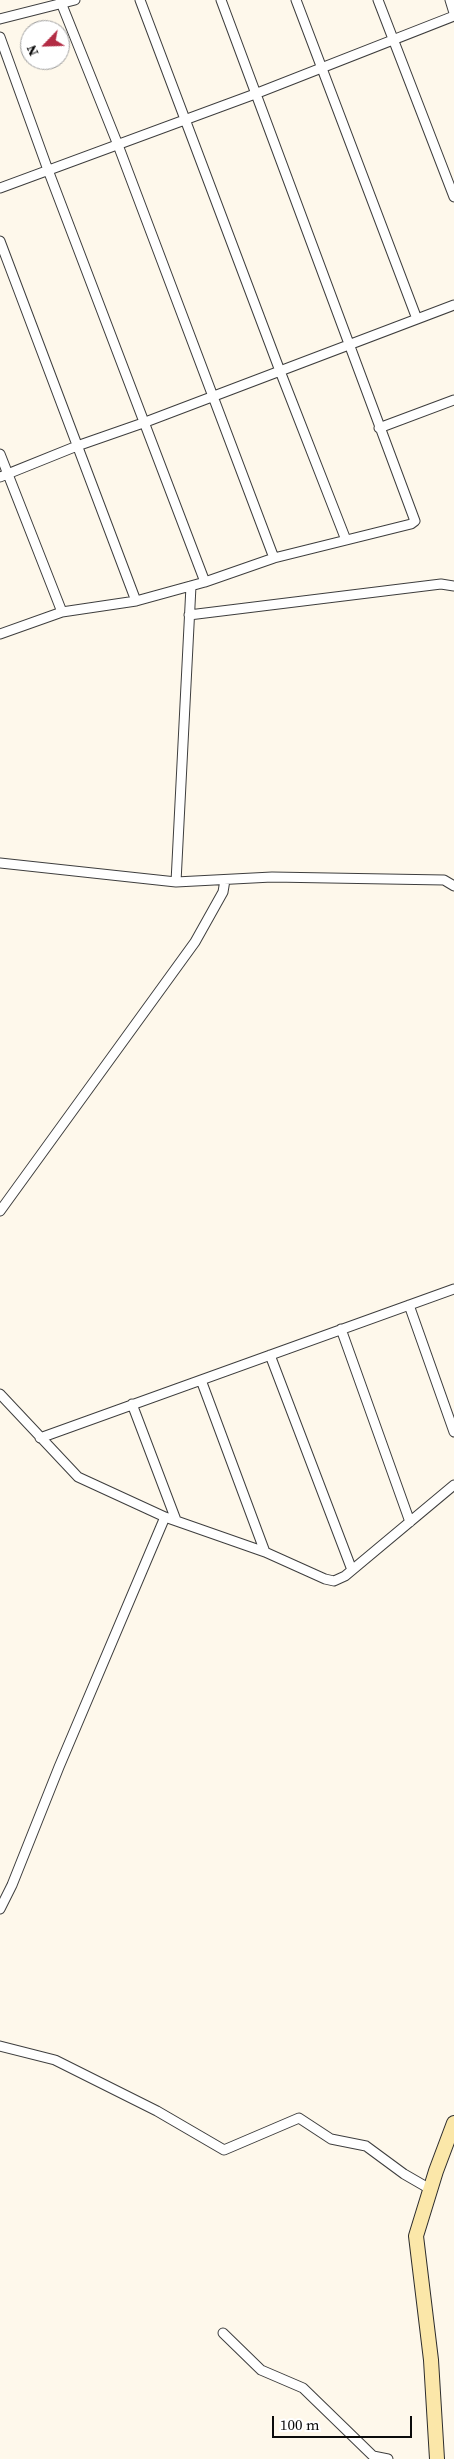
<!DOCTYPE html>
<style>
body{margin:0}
#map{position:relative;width:454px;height:2459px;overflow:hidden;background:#fef8eb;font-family:"Source Serif 4",serif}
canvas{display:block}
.north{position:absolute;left:20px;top:20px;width:50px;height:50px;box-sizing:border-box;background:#fff;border:1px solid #9d9d9d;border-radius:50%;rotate:246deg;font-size:14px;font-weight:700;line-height:20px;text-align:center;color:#0b0b0b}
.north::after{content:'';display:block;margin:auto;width:18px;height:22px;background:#b32c44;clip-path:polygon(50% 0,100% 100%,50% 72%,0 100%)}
.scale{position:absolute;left:272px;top:2416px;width:140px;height:22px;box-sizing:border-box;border:2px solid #0b0b0b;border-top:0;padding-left:6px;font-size:15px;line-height:18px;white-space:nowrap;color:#0b0b0b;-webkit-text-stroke:4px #fff;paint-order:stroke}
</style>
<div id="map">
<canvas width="454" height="2459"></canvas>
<div class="north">N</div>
<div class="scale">100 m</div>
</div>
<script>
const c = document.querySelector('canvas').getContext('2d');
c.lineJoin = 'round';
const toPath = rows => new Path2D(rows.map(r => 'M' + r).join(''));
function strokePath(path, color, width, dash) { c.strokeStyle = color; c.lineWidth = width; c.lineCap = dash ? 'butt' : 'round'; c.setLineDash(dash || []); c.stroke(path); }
const street = toPath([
 [60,0,118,145,274,558],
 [140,0,280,371,346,540],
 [296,0,417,319],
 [378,0,454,197],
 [450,0,454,13],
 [0,19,75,0],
 [0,37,48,170,205,582],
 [0,188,255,94,454,16],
 [0,241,136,601],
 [379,428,454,400],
 [0,454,62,612],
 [0,477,77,446,143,423,454,305],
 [189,615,441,584,454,586],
 [0,634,62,612,136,601,205,582,274,558,411,524,415,521,221,0],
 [0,863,176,882,272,877,444,880,454,886],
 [176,882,191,586],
 [0,1211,195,942,223,892,225,880],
 [409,1305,454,1432],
 [341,1329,410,1522],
 [270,1355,352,1570],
 [201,1380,265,1552],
 [0,1394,78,1477,165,1517,265,1552,325,1579,334,1581,345,1576,454,1485],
 [132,1404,176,1520],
 [40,1438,454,1289],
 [0,1909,12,1885,59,1767,165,1517],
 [0,2046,55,2060,157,2111,224,2150,299,2118,331,2139,366,2146,404,2174,430,2189],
 [223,2333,261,2370,303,2388,373,2456,388,2459]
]);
const secondary = toPath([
 [437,2459,431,2360,416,2236,436,2171,454,2123]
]);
strokePath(street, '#3e3e3e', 11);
strokePath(secondary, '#2d2d2d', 16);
strokePath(street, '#fff', 9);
strokePath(secondary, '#fbe7a9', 14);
</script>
